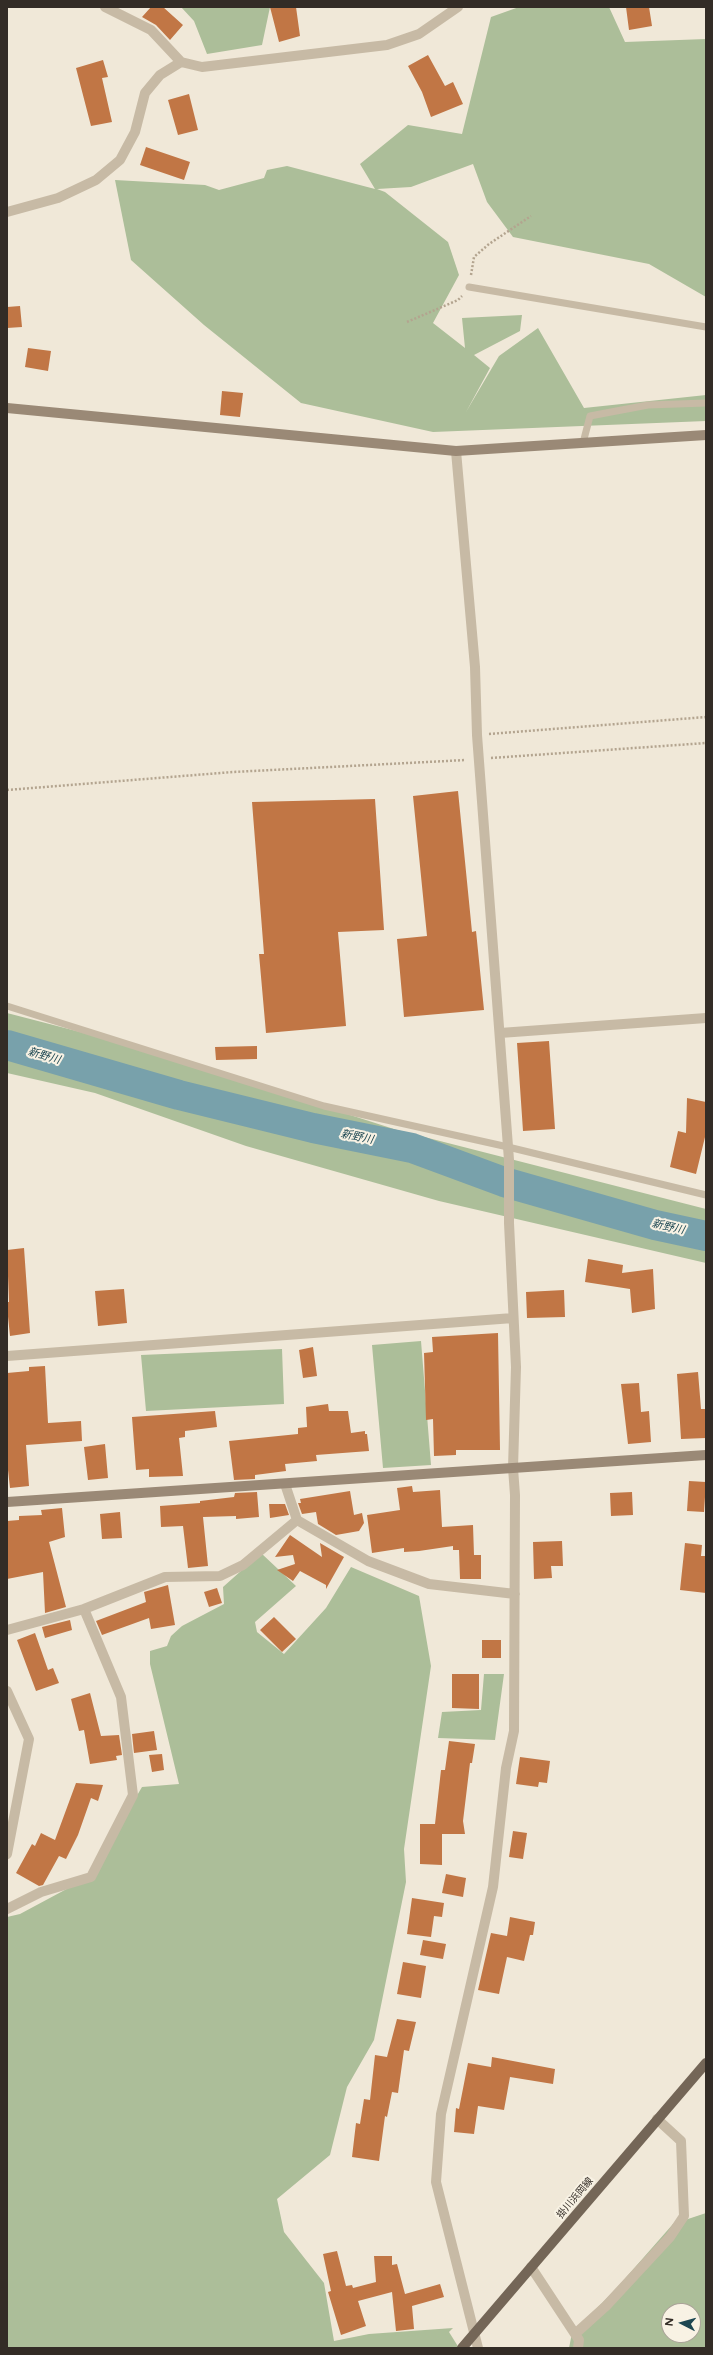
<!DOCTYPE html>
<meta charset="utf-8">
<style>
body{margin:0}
#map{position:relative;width:713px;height:2355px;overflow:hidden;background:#f0e8d8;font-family:Figtree,sans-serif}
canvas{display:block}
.frame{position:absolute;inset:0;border:8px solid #332c26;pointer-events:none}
.north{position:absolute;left:661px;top:2303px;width:40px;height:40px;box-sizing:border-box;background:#f8f2e4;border:1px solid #a9a398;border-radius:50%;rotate:276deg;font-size:11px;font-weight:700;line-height:16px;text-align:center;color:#332c26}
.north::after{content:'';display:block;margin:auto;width:14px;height:18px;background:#1d4752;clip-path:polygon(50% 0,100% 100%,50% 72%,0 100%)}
</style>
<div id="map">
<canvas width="713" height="2355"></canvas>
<div class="frame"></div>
<div class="north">N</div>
</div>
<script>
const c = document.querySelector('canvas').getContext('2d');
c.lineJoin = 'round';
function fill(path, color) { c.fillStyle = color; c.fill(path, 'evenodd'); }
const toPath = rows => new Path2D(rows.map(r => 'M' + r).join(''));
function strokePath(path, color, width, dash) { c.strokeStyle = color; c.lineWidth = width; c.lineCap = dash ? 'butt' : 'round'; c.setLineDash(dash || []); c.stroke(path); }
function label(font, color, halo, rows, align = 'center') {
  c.font = font + ' Figtree,"Noto Sans JP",sans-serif'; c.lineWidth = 4; c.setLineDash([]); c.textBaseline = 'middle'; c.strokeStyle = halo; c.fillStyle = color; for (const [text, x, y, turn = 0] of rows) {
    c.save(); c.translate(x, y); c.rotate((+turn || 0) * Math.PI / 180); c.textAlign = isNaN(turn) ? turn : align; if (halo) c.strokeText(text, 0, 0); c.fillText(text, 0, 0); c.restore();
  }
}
fill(toPath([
 [181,7,270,7,262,45,207,54,194,21],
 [519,7,609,7,625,42,706,39,706,297,649,264,513,237,487,202,473,164,411,187,377,189,385,192,448,242,459,275,433,323,465,348,462,318,522,315,520,331,474,355,490,368,466,412,499,356,538,328,584,408,706,395,706,421,433,432,301,403,204,325,131,260,115,180,205,185,219,190,264,178,267,170,287,166,375,189,360,164,408,125,462,134,491,17],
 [7,1013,142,1048,397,1130,706,1209,706,1263,439,1201,246,1146,95,1093,7,1073],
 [421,1341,431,1465,383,1468,372,1345],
 [282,1349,284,1404,146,1411,141,1355],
 [261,1553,296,1586,255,1622,257,1632,284,1654,326,1608,351,1567,419,1596,431,1666,404,1849,406,1882,374,2040,347,2087,330,2155,277,2199,284,2232,324,2283,334,2341,369,2334,453,2328,449,2332,459,2348,7,2348,7,1917,20,1914,89,1877,142,1787,179,1784,150,1664,150,1651,167,1646,171,1636,182,1626,224,1604,223,1587],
 [484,1674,504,1674,495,1740,438,1738,442,1712,481,1710],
 [706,2213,706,2348,569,2348,572,2333,615,2290,673,2224],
 [669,2311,693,2311,693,2335,669,2335]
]), '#acbe99');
strokePath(toPath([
 [7,1045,179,1095,313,1128,412,1148,504,1182,655,1225,706,1236]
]), '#78a1ab', 30);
fill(toPath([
 [151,7,163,7,183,25,170,40,156,25,142,17],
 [270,7,296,7,300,36,279,42],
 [626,7,649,7,652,26,629,30],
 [428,55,445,86,453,82,463,104,431,117,422,92,408,66],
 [103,60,108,77,102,78,112,122,91,126,76,68],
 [189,94,198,130,178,135,168,100],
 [146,147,190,162,184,180,140,165],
 [20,306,22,327,7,328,7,307],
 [28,348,51,351,48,371,25,367],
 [222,391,243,393,240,417,220,415],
 [458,791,472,932,476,931,484,1010,404,1017,397,939,427,936,413,796],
 [375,799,384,930,338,932,346,1026,266,1033,259,954,264,954,252,802],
 [549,1041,555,1129,523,1131,517,1043],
 [257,1046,257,1059,216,1060,215,1047],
 [687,1098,706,1102,706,1133,696,1174,670,1167,678,1131,686,1133],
 [24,1248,30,1333,10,1336,7,1307,7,1302,9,1302,7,1250],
 [588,1259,623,1265,622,1273,653,1269,655,1309,632,1313,630,1289,585,1282],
 [124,1289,127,1323,98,1326,95,1291],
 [564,1290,565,1317,527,1318,526,1292],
 [498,1333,500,1450,456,1450,456,1455,434,1456,433,1419,426,1420,424,1353,433,1352,432,1337],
 [313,1347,317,1376,303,1378,299,1350],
 [45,1366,48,1423,81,1421,82,1441,26,1445,29,1486,10,1488,7,1461,7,1373,29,1371,29,1367],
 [698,1372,701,1409,706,1409,706,1438,681,1439,677,1374],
 [639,1383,641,1412,649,1411,651,1442,628,1444,621,1384],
 [328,1404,329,1411,348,1411,351,1433,365,1431,365,1434,367,1434,369,1451,316,1455,317,1461,285,1464,286,1471,255,1475,255,1479,234,1480,229,1441,298,1434,298,1428,307,1427,306,1407],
 [215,1411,217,1427,185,1431,185,1437,179,1438,183,1476,149,1477,149,1469,136,1470,132,1417],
 [105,1444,108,1478,88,1480,84,1447],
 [689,1481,706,1482,704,1512,687,1511],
 [412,1486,413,1492,440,1490,442,1527,473,1525,474,1555,481,1555,481,1579,460,1579,459,1550,453,1550,453,1546,419,1551,404,1552,404,1548,372,1553,367,1515,400,1510,397,1488],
 [350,1491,354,1515,362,1513,364,1523,359,1531,336,1535,318,1524,316,1512,302,1514,298,1503,301,1503,300,1499],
 [257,1492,259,1517,236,1519,236,1516,203,1517,208,1566,188,1568,183,1526,161,1527,160,1506,200,1503,200,1501,234,1497,235,1493],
 [632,1492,633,1515,611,1516,610,1493],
 [269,1504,285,1504,289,1515,270,1518],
 [62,1508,65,1537,49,1542,66,1607,45,1613,43,1572,7,1579,7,1521,19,1520,19,1516,42,1515,41,1510],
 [120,1512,122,1538,102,1539,100,1514],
 [290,1535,322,1557,320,1543,344,1557,326,1589,326,1585,300,1571,293,1581,277,1570,295,1564,293,1555,275,1557],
 [562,1541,563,1566,551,1566,552,1578,534,1579,533,1542],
 [685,1543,702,1545,701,1556,706,1556,706,1593,680,1590],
 [168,1585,175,1625,151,1629,149,1618,102,1635,96,1621,146,1602,144,1592],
 [217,1588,222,1603,209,1607,204,1592],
 [274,1617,296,1639,282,1652,260,1630],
 [70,1620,72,1630,45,1638,42,1627],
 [35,1633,48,1670,53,1668,59,1683,36,1691,17,1640],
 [482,1640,501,1640,501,1658,482,1658],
 [452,1674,479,1674,479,1709,452,1708],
 [90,1693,101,1736,119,1735,122,1755,116,1756,117,1760,90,1764,84,1730,79,1731,71,1699],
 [154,1731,157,1750,134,1753,132,1734],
 [449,1741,475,1744,472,1763,470,1763,463,1821,465,1834,442,1834,442,1865,420,1864,420,1824,435,1824,441,1770,445,1770],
 [162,1754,164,1770,152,1772,149,1755],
 [520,1757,550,1761,547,1783,539,1782,538,1787,516,1784],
 [76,1783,103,1785,98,1801,91,1798,78,1835,66,1859,59,1856,43,1885,39,1886,16,1873,32,1844,35,1846,41,1833,55,1840],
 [513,1831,527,1833,523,1859,509,1857],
 [446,1874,466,1878,463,1897,442,1893],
 [412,1898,444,1903,442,1917,434,1916,431,1937,407,1934],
 [510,1917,535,1922,533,1935,530,1935,524,1961,507,1957,499,1994,478,1990,491,1933,507,1936],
 [423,1940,446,1944,443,1959,420,1955],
 [403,1962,426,1966,421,1998,397,1994],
 [397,2019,416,2022,409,2051,404,2050,398,2093,392,2092,387,2117,385,2116,379,2161,352,2157,356,2123,360,2124,364,2099,370,2100,375,2055,387,2057],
 [492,2057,555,2069,553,2084,510,2077,504,2110,478,2106,474,2134,454,2132,456,2108,459,2109,468,2063,491,2067],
 [337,2251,346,2286,352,2285,353,2288,376,2282,374,2256,392,2256,392,2265,397,2264,405,2294,440,2284,444,2297,412,2306,414,2329,396,2331,392,2292,358,2301,366,2326,341,2335,328,2292,331,2291,323,2254]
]), '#c17645');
strokePath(toPath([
 [471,275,474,257,489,244,531,216],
 [407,322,458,300,462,296],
 [489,734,706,717],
 [491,758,706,743],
 [7,790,233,772,466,760]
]), '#b3a48f', 2.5, [2, 2]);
strokePath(toPath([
 [469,287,706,327],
 [583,443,590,416,648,405,706,403],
 [7,1006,324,1106,508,1147,706,1195]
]), '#c7baa5', 7);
strokePath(toPath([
 [105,7,151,30,181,62,202,67,387,45,419,34,458,7],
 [7,212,58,198,96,180,120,160,135,132,145,93,160,75,181,62],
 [456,451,475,667,477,735,509,1160,509,1223,516,1367,513,1468,515,1495,514,1731,506,1768,493,1887,441,2114,436,2182,478,2348],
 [500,1033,706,1018],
 [7,1356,513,1318],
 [285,1484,297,1520],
 [7,1630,84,1609],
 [7,1691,29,1739,7,1854],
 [7,1909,41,1892,91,1877,133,1795,121,1697,84,1609,165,1577,220,1576,243,1565,297,1520,368,1561,429,1584,515,1594],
 [531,2267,579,2340,578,2348],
 [575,2334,606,2306,670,2237,684,2216,681,2141,657,2119]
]), '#c7baa5', 10);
strokePath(toPath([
 [7,408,456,451,706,435],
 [7,1502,706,1455]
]), '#9a8976', 10);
strokePath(toPath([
 [462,2348,706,2063]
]), '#746657', 10);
label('10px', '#332c26', '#f8f2e4', [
 ["掛川浜岡線",575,2198,-50]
]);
label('italic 11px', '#1d4752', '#f8f2e4', [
 ["新野川",44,1056,16],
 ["新野川",357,1137,11],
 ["新野川",668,1227,13]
]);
</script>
